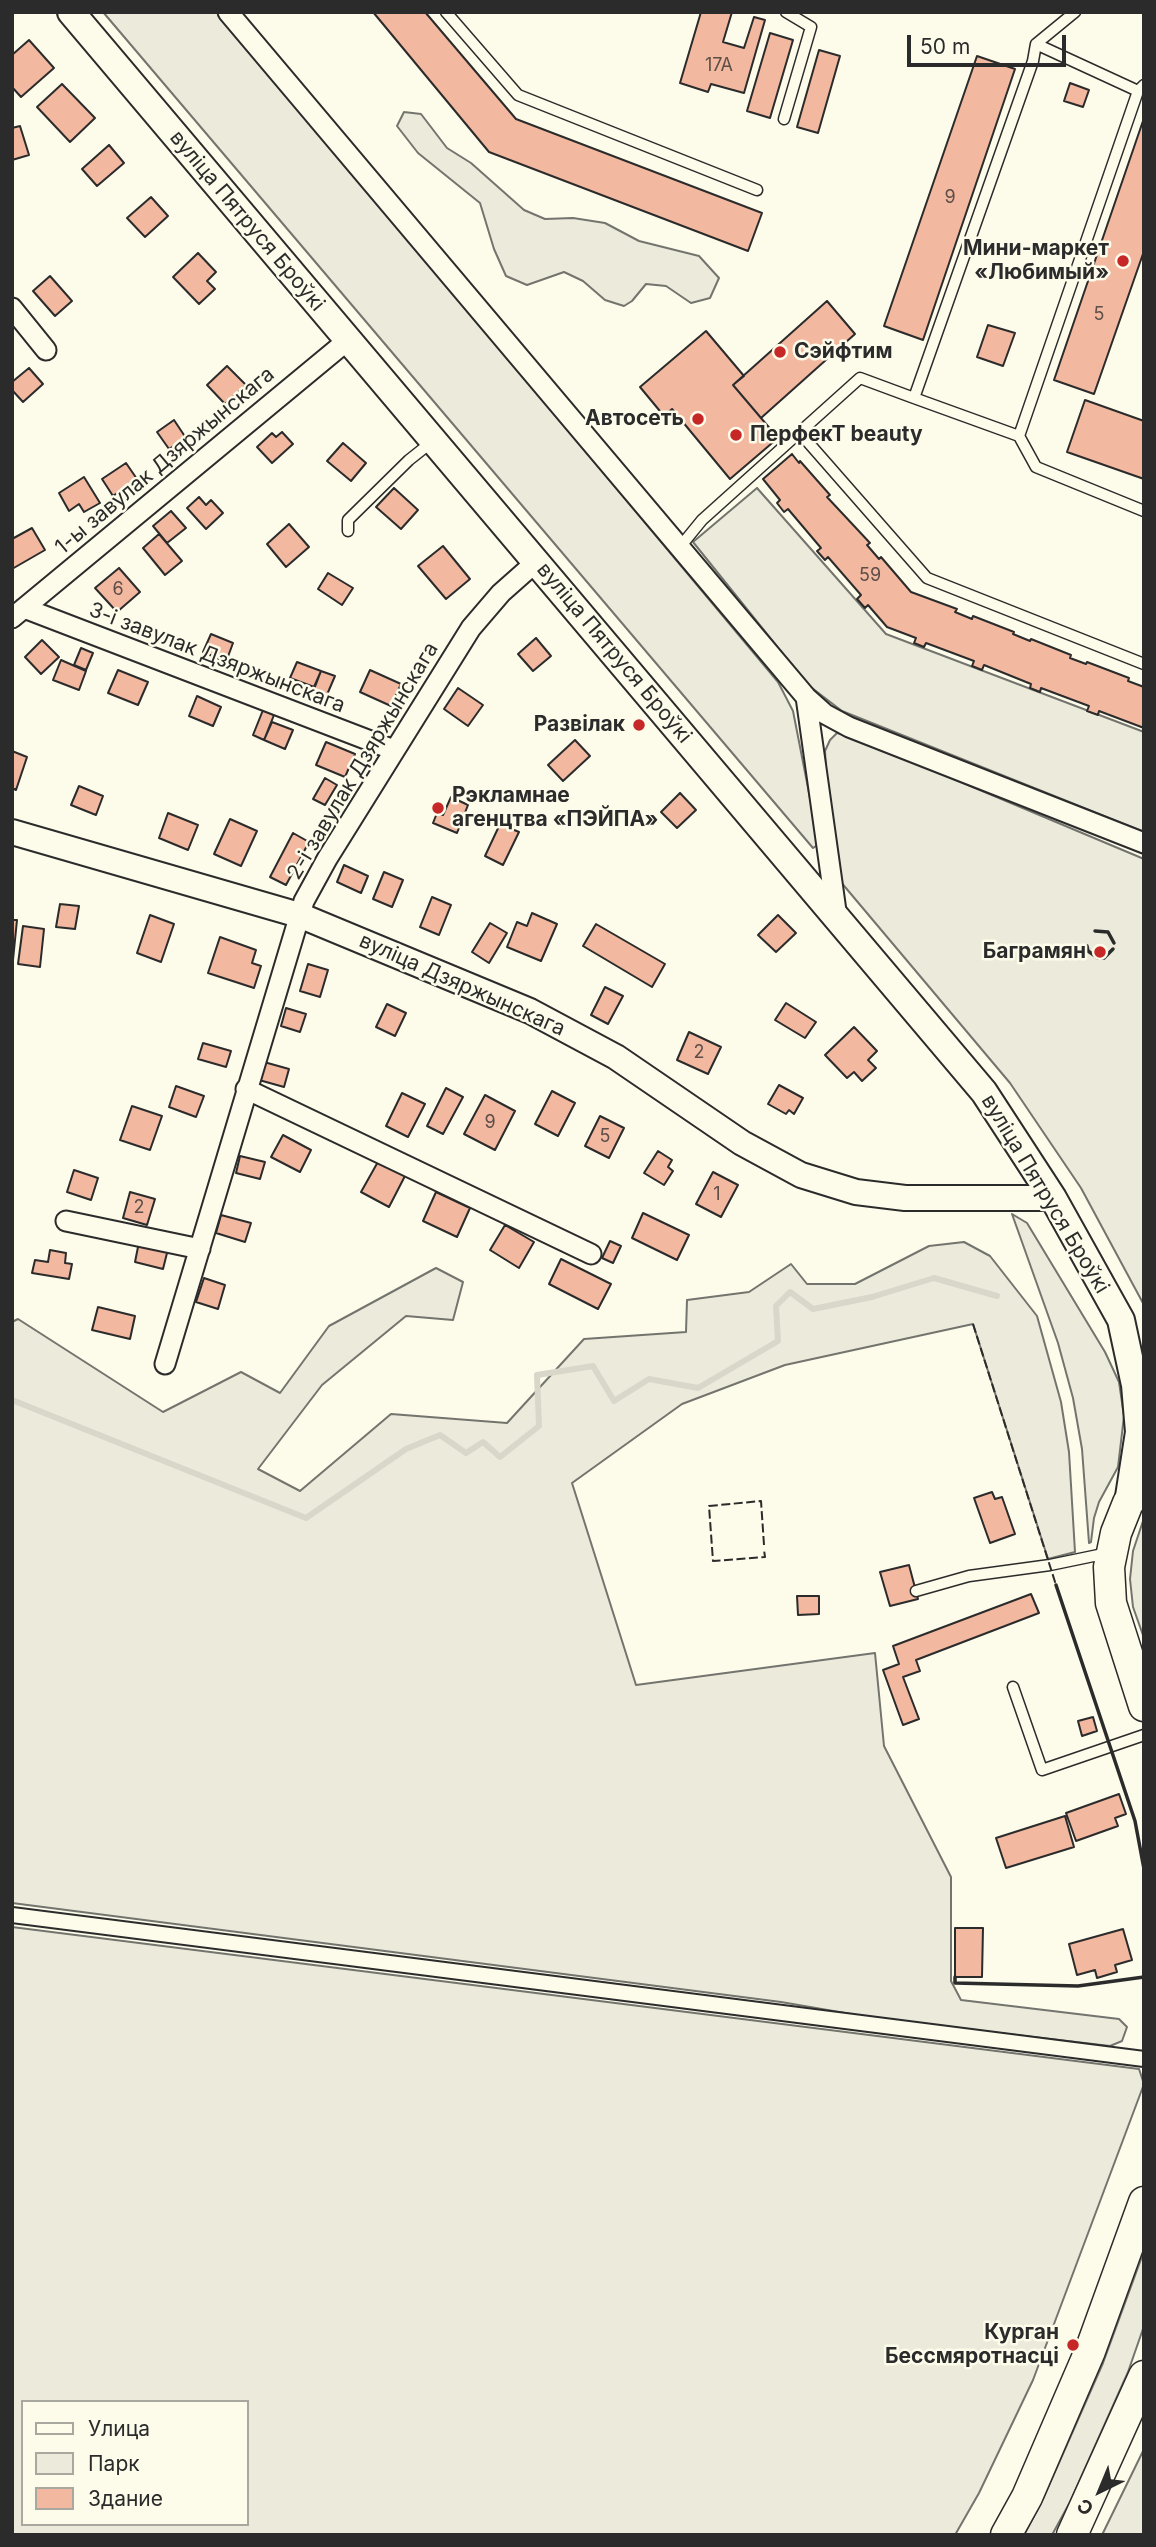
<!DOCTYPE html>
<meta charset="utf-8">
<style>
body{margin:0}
#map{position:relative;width:1156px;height:2547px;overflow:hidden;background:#fdfbea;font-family:Inter,sans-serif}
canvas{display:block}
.frame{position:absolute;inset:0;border:14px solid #2b2b2b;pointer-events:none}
.legend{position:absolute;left:21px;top:2400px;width:228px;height:126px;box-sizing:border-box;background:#fdfbea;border:2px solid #a9a89e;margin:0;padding:9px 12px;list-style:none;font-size:21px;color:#2b2b2b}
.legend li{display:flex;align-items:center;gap:14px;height:35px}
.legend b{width:35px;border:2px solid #a9a89e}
.north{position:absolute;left:1065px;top:2456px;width:70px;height:70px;-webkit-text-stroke:5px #fdfbea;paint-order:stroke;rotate:223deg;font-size:19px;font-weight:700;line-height:28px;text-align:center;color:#2b2b2b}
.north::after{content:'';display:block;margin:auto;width:24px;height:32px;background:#2b2b2b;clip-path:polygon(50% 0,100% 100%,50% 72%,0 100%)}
.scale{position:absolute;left:907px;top:35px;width:159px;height:32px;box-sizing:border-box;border:4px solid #2b2b2b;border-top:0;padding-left:9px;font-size:21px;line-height:24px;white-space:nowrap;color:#2b2b2b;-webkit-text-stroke:5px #fdfbea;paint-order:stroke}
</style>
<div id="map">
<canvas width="1156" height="2547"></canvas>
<div class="frame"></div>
<ul class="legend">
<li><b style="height:9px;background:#fdfbea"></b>Улица</li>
<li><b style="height:19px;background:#ecebdb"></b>Парк</li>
<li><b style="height:19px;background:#f2b8a0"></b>Здание</li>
</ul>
<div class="north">С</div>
<div class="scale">50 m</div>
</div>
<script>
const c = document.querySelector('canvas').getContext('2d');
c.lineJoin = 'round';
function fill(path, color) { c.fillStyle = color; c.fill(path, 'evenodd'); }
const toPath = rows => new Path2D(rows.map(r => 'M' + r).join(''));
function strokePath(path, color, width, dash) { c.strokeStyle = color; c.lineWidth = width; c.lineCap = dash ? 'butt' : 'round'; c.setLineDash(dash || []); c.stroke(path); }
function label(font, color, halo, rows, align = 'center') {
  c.font = font + ' Inter,sans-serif'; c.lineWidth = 5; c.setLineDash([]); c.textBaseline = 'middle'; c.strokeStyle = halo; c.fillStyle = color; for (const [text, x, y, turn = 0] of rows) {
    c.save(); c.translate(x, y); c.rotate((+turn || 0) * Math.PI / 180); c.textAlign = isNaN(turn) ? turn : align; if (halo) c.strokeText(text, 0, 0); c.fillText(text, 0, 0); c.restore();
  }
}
const green = toPath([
 [103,12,219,12,778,682,793,711,819,844,813,848,103,12],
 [404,112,421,114,447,148,471,163,524,210,545,219,573,218,605,223,639,241,699,256,719,278,710,298,691,303,666,286,646,284,632,301,624,306,605,300,583,281,564,272,527,285,506,276,494,249,480,203,418,153,397,126,404,112],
 [757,488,886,634,1144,732,1144,832,842,711,808,685,693,542,757,488],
 [837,733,849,735,1144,859,1144,1305,1081,1188,1010,1083,840,881,828,805,825,751,830,740,837,733],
 [1012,1214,1027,1223,1105,1352,1119,1382,1124,1416,1118,1467,1099,1502,1094,1518,1091,1542,1089,1543,1082,1449,1073,1398,1058,1343,1012,1214],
 [964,1242,990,1256,1037,1316,1061,1402,1069,1452,1075,1552,1048,1559,973,1324,785,1365,682,1404,572,1483,636,1685,875,1653,884,1746,951,1877,951,1981,961,2000,1119,2019,1127,2027,1122,2041,1110,2046,880,2019,781,2002,12,1903,12,1322,18,1319,163,1412,241,1372,280,1393,329,1326,436,1268,463,1282,453,1320,406,1316,322,1385,258,1469,300,1491,391,1414,507,1423,584,1339,686,1332,687,1300,749,1292,791,1264,807,1284,855,1284,929,1246,964,1242],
 [1144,1518,1144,1638,1133,1607,1130,1579,1133,1551,1144,1518],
 [12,1927,1139,2069,1144,2084,1033,2380,979,2493,955,2535,12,2535,12,1927],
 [23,2402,247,2402,247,2524,23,2524,23,2402],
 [1144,2251,1144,2326,1128,2372,1070,2502,1052,2535,1024,2535,1043,2499,1103,2363,1144,2251],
 [1144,2449,1144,2535,1102,2535,1144,2449]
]);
fill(green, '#ecebdb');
strokePath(green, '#74746e', 2);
strokePath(toPath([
 [12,1400,306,1518,406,1449,440,1435,466,1453,483,1442,500,1457,539,1426,537,1375,593,1366,614,1401,649,1379,698,1388,778,1341,776,1306,790,1292,813,1309,872,1297,934,1278,997,1296]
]), '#d8d7c9', 6);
const building = toPath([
 [373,12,425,12,516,119,762,213,748,251,489,152,373,12],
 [701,12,732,12,723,42,744,48,754,17,765,20,744,93,711,84,708,92,680,83,701,12],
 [770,33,793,40,770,118,747,111,770,33],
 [29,40,54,68,21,97,12,87,12,55,29,40],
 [819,50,840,56,818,133,797,127,819,50],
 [977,56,1015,69,923,340,884,326,977,56],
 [1070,83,1089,90,1083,107,1064,101,1070,83],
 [62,84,95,118,70,142,37,107,62,84],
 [1144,118,1144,251,1094,394,1054,380,1144,118],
 [20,126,29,155,12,160,12,128,20,126],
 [109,145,124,163,97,186,82,169,109,145],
 [151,197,168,216,145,237,127,218,151,197],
 [198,253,216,272,207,281,215,289,199,304,173,277,198,253],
 [50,276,72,301,55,316,33,291,50,276],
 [827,301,855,334,761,418,733,385,827,301],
 [988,325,1015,333,1003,366,977,357,988,325],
 [706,331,744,376,733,385,778,438,730,479,672,409,664,416,640,387,706,331],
 [227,366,246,385,225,404,207,385,227,366],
 [29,368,43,384,23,402,12,390,12,382,29,368],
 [1085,400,1144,421,1144,479,1067,452,1085,400],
 [174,420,186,438,169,449,157,432,174,420],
 [282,432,293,444,272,463,257,447,272,433,276,437,282,432],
 [343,443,366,463,351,481,327,461,343,443],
 [792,454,799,463,800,461,830,495,827,497,870,543,867,545,879,559,881,557,911,592,957,609,955,612,972,619,973,616,1014,632,1013,634,1030,641,1031,639,1071,655,1070,658,1086,664,1087,662,1129,678,1128,681,1144,687,1144,728,1099,711,1098,715,1087,711,1089,706,1041,688,1040,692,1030,688,1031,684,984,665,982,670,972,666,974,661,926,643,924,647,914,643,916,638,887,627,868,605,865,608,857,599,861,595,828,557,825,560,817,551,821,548,788,509,784,512,777,503,780,500,763,479,792,454],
 [126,463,137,479,113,496,102,479,126,463],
 [84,477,100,503,84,512,79,504,69,511,59,493,84,477],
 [394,488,418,510,401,529,376,507,394,488],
 [199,497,206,505,211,500,223,513,206,529,187,508,199,497],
 [171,511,186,528,167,543,153,526,171,511],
 [289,524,309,547,286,567,267,544,289,524],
 [32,528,45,550,12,569,12,539,32,528],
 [159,534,182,561,165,575,143,548,159,534],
 [443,546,470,579,446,599,418,566,443,546],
 [119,568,140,592,117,612,95,588,119,568],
 [328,573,353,588,342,605,318,589,328,573],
 [211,634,233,643,226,662,203,652,211,634],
 [536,638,551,656,533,671,518,654,536,638],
 [42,640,59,657,41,674,25,657,42,640],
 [81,648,93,653,86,670,74,665,81,648],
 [61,660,86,671,79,690,53,680,61,660],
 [297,662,321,671,314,687,290,678,297,662],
 [118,670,148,682,138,705,108,693,118,670],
 [370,670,401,684,391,706,360,692,370,670],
 [321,671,335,676,326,697,313,692,321,671],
 [458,688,483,705,468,726,444,709,458,688],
 [197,696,221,707,213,726,189,716,197,696],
 [263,710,274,715,264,740,253,735,263,710],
 [272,722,293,730,285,749,264,740,272,722],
 [575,740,590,756,563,781,548,765,575,740],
 [326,742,355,754,345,777,316,765,326,742],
 [12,751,27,757,16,790,12,788,12,751],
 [325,778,337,785,325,805,313,799,325,778],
 [79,786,103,796,96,815,71,805,79,786],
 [680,793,696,810,677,828,661,812,680,793],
 [451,797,468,805,457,833,433,823,437,813,443,815,451,797],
 [168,813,198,825,188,850,159,838,168,813],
 [230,819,257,831,241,866,214,854,230,819],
 [500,824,519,832,503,865,485,856,500,824],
 [293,833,309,842,286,885,270,877,293,833],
 [344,865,368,876,361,893,337,882,344,865],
 [384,872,403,880,392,907,373,899,384,872],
 [432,897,451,905,439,935,420,927,432,897],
 [60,904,79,906,75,929,56,927,60,904],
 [532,913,557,924,541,961,507,947,517,922,527,926,532,913],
 [150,915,174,924,161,962,137,953,150,915],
 [778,915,796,933,776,952,758,935,778,915],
 [12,920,17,920,13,960,12,960,12,920],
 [490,923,507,933,489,963,472,952,490,923],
 [596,924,665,964,652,987,583,946,596,924],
 [23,926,44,929,40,967,18,964,23,926],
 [220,937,256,950,252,963,261,966,254,988,208,973,220,937],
 [308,964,328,970,320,997,300,991,308,964],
 [605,987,623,996,608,1024,591,1015,605,987],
 [786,1003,816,1022,805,1038,775,1020,786,1003],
 [387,1004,406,1013,395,1036,376,1027,387,1004],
 [286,1008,306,1014,300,1032,281,1026,286,1008],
 [854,1027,877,1051,868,1060,876,1068,862,1081,854,1072,847,1078,825,1055,854,1027],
 [689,1032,721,1047,708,1074,677,1060,689,1032],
 [203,1043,231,1051,226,1067,198,1059,203,1043],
 [264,1062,289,1069,284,1087,259,1080,264,1062],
 [779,1085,803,1098,794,1114,789,1110,786,1114,768,1104,779,1085],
 [176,1086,204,1096,196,1117,169,1107,176,1086],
 [446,1088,463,1097,443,1134,427,1126,446,1088],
 [552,1091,575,1103,558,1136,535,1124,552,1091],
 [402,1093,425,1104,408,1137,386,1126,402,1093],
 [485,1095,515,1111,495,1150,464,1134,485,1095],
 [132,1106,162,1116,150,1150,120,1140,132,1106],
 [600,1116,624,1128,609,1158,585,1146,600,1116],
 [283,1135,311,1150,300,1172,271,1157,283,1135],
 [658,1151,672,1160,668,1167,673,1171,664,1185,644,1173,658,1151],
 [240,1156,265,1162,260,1179,236,1173,240,1156],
 [379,1160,406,1174,389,1207,361,1192,379,1160],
 [74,1170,98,1178,91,1200,67,1192,74,1170],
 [713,1172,738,1185,721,1217,696,1204,713,1172],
 [130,1192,155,1199,147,1225,123,1218,130,1192],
 [436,1192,470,1208,457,1237,423,1221,436,1192],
 [643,1213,689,1235,677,1260,632,1238,643,1213],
 [221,1215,251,1223,245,1242,216,1233,221,1215],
 [505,1225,534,1242,519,1268,490,1250,505,1225],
 [610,1241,621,1246,613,1263,602,1258,610,1241],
 [139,1242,168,1249,163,1269,135,1262,139,1242],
 [50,1250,66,1253,65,1263,72,1264,69,1279,32,1273,35,1260,48,1262,50,1250],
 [561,1259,611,1284,598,1309,549,1284,561,1259],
 [204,1278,225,1285,218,1309,196,1302,204,1278],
 [98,1307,135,1316,130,1339,92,1330,98,1307],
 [992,1492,995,1499,1002,1497,1015,1534,990,1543,974,1498,992,1492],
 [909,1565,918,1599,890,1606,880,1572,909,1565],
 [1031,1594,1039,1613,916,1660,920,1671,903,1677,919,1719,903,1725,883,1670,899,1664,893,1646,1031,1594],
 [797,1596,819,1596,819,1614,798,1615,797,1596],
 [1093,1717,1097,1731,1082,1736,1078,1721,1093,1717],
 [1119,1794,1126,1814,1115,1818,1118,1826,1076,1841,1066,1813,1119,1794],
 [1065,1816,1074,1847,1006,1868,996,1838,1065,1816],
 [955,1928,983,1928,982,1977,955,1977,955,1928],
 [1123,1929,1132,1960,1115,1965,1117,1972,1097,1978,1095,1970,1077,1975,1069,1944,1123,1929]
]);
fill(building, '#f2b8a0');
strokePath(building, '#2b2b2b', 2);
const service = toPath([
 [446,12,518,95,757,190],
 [1036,44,1138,91],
 [1144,85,1138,91,1019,436,1036,467,1144,511],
 [784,119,811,27,786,12],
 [914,398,1019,436],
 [800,433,927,578,1144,664],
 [348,531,348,520,409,460,433,441],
 [680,547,702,520,860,378,914,398,1033,61,1036,44,1075,12],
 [916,1591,969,1576,1050,1565,1108,1553],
 [1013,1687,1042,1770,1144,1735]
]);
const pedestrian = toPath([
 [12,1915,1144,2059]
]);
const minor = toPath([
 [228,12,806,697,825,714,849,727,1144,843],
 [12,308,46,350],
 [24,608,394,750],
 [12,618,348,340],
 [806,697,837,918],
 [246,1089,591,1254],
 [66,1221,200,1249],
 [165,1364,304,901,327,859,471,628,501,593,536,562]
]);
const tertiary = toPath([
 [12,832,299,915,530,1011,616,1057,742,1143,801,1175,856,1192,905,1198,1053,1198]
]);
const secondary = toPath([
 [71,12,984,1092,1053,1198,1121,1320,1135,1385,1139,1432,1128,1503]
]);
const primary = toPath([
 [1144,1484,1128,1503,1116,1533,1109,1567,1111,1603,1144,1706],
 [1006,2535,1027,2497,1090,2351,1144,2202],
 [1072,2535,1144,2376]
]);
strokePath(service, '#2b2b2b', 13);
strokePath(pedestrian, '#2b2b2b', 18);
strokePath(minor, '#2b2b2b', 23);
strokePath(tertiary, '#2b2b2b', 28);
strokePath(secondary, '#2b2b2b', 30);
strokePath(primary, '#2b2b2b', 33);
strokePath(service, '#fdfbea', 10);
strokePath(pedestrian, '#fdfbea', 14);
strokePath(minor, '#fdfbea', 19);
strokePath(tertiary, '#fdfbea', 24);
strokePath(secondary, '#fdfbea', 26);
strokePath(primary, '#fdfbea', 30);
strokePath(toPath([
 [973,1324,1056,1585],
 [764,1545,761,1501,709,1506,713,1561,765,1557,764,1550]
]), '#2b2b2b', 2, [9, 3.5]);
strokePath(toPath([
 [1095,931,1108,932,1114,943],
 [1087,946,1088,951,1098,958,1104,958,1113,949],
 [1056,1585,1135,1821,1144,1869],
 [955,1977,955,1983,1078,1986,1144,1977]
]), '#2b2b2b', 3.5);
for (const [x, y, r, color] of [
 [1123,261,7,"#c62828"],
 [780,352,7,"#c62828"],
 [698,419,7,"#c62828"],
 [736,435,7,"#c62828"],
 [639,725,7,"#c62828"],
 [438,808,7,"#c62828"],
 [1100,952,7,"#c62828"],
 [1073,2345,7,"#c62828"]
]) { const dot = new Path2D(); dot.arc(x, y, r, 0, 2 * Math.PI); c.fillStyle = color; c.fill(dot); strokePath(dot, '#fdfbea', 2.5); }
label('18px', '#5d4e48', null, [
 ["17А",719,66],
 ["9",950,198],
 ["5",1099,315],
 ["59",870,576],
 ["6",118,590],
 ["2",699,1053],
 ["9",490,1123],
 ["5",605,1137],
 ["1",717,1195],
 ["2",139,1208]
]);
label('21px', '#2b2b2b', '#fdfbea', [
 ["вуліца Пятруся Броўкі",247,221,50],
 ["1-ы завулак Дзяржынскага",165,461,-40],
 ["вуліца Пятруся Броўкі",614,653,50],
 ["3-і завулак Дзяржынскага",217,658,21],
 ["2-і завулак Дзяржынскага",363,761,-59],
 ["вуліца Дзяржынскага",462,985,24],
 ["вуліца Пятруся Броўкі",1045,1194,59]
]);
label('bold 21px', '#2b2b2b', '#fdfbea', [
 ["Мини-маркет",1109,249],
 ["«Любимый»",1109,273],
 ["Сэйфтим",794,352,"left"],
 ["Автосеть",684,419],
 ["ПерфекТ beauty",750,435,"left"],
 ["Развілак",625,725],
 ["Рэкламнае",452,796,"left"],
 ["агенцтва «ПЭЙПА»",452,820,"left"],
 ["Баграмян",1086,952],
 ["Курган",1059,2333],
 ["Бессмяротнасці",1059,2357]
], 'right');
</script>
